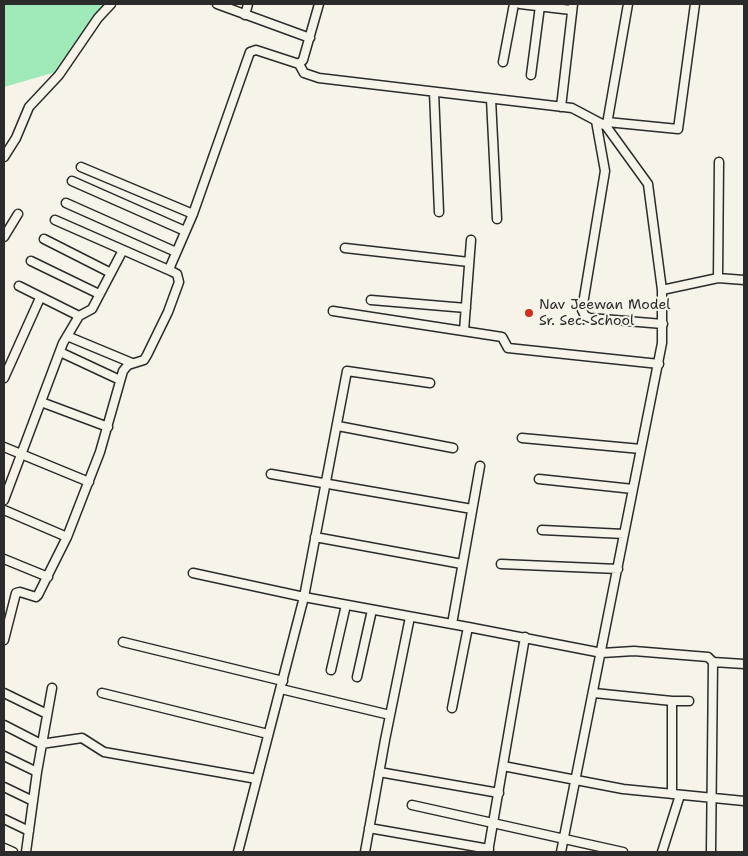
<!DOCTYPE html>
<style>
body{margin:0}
#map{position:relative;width:748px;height:856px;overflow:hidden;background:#f7f3e8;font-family:"Shantell Sans",sans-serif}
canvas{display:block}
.frame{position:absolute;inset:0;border:5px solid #2b2b2b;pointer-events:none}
</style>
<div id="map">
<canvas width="748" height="856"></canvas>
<div class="frame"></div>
</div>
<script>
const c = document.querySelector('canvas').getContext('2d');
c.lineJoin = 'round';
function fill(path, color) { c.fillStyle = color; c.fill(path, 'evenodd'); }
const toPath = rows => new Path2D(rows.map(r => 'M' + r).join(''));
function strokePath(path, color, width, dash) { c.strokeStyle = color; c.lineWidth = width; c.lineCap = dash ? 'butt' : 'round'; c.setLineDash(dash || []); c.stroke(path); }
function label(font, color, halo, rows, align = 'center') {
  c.font = font + ' "Shantell Sans",sans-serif'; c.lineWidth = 4; c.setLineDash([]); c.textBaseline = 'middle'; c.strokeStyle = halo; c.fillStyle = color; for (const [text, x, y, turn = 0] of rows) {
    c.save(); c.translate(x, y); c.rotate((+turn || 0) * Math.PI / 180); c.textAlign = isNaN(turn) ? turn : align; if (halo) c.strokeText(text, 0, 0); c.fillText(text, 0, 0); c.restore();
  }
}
fill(toPath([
 [4,4,103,4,56,72,4,87]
]), '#a0eab9');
const minor = toPath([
 [217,4,310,38],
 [520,4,571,10],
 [245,15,248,4],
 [503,62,514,4],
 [299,64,304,73,319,78,572,108,606,126,648,184,662,290,662,343,561,852],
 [531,75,540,6],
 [434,92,439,212],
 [491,99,497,219],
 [561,107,573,4],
 [596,121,605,171,582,310,585,316,590,318,663,324],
 [607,122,678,129,695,4],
 [607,124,628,4],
 [4,157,16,138,29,107,59,75,98,18,111,4],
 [81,167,193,214],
 [72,181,185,231],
 [66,203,176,252],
 [55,220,171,271],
 [4,237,18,214],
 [44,239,111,273],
 [345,248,469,262],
 [31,261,99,294],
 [718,278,719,162],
 [19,286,79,316],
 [662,290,718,278,744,280],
 [371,300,466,308],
 [333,311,502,337,508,348,659,364],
 [464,331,471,240],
 [67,336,132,363],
 [60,352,120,380],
 [4,378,40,298],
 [41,402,108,427],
 [338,426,453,448],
 [522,438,641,449],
 [4,447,89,482],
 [271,474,472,509],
 [539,479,633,489],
 [4,500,63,343,79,316,92,309,123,250],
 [4,510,67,537],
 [542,530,624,534],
 [315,537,462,564],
 [4,559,48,577],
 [501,564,618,569],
 [193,573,304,597,468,627],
 [452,624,480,466],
 [4,640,16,593,20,592,36,597,38,595,67,537,100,452,123,371,128,365,144,360,147,355,168,312,179,282,177,274,171,271,170,267,193,214,250,52,256,50,299,64,303,60,319,4],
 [123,642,283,681],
 [713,662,744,664],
 [331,670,346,605],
 [357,677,372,610],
 [281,689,390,715],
 [4,693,47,714],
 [102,693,268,734],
 [594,693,672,701,672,794],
 [672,701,689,701],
 [452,708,468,627,602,653,634,651,708,657,713,662,711,852],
 [4,725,41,744,82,738,104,752,257,779],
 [4,756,37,772],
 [503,766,623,789,744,801],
 [379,772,499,793],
 [4,787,33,801],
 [412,805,623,852],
 [4,819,29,831],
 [369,828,489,849],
 [4,848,13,852],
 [26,852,37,772,52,688],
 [238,852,304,597,347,371,430,383],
 [365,852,385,740,410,617],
 [488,852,525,637],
 [662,852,680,795]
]);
strokePath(minor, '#2b2b2b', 11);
strokePath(minor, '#f7f3e8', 8);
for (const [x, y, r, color] of [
 [529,313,5,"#c8321e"]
]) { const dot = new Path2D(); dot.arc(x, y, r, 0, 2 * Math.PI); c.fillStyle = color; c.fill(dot); strokePath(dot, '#f7f3e8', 2); }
label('14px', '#2b2b2b', '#f7f3e8', [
 ["Nav Jeewan Model",539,305],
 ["Sr. Sec. School",539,321]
], 'left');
</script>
